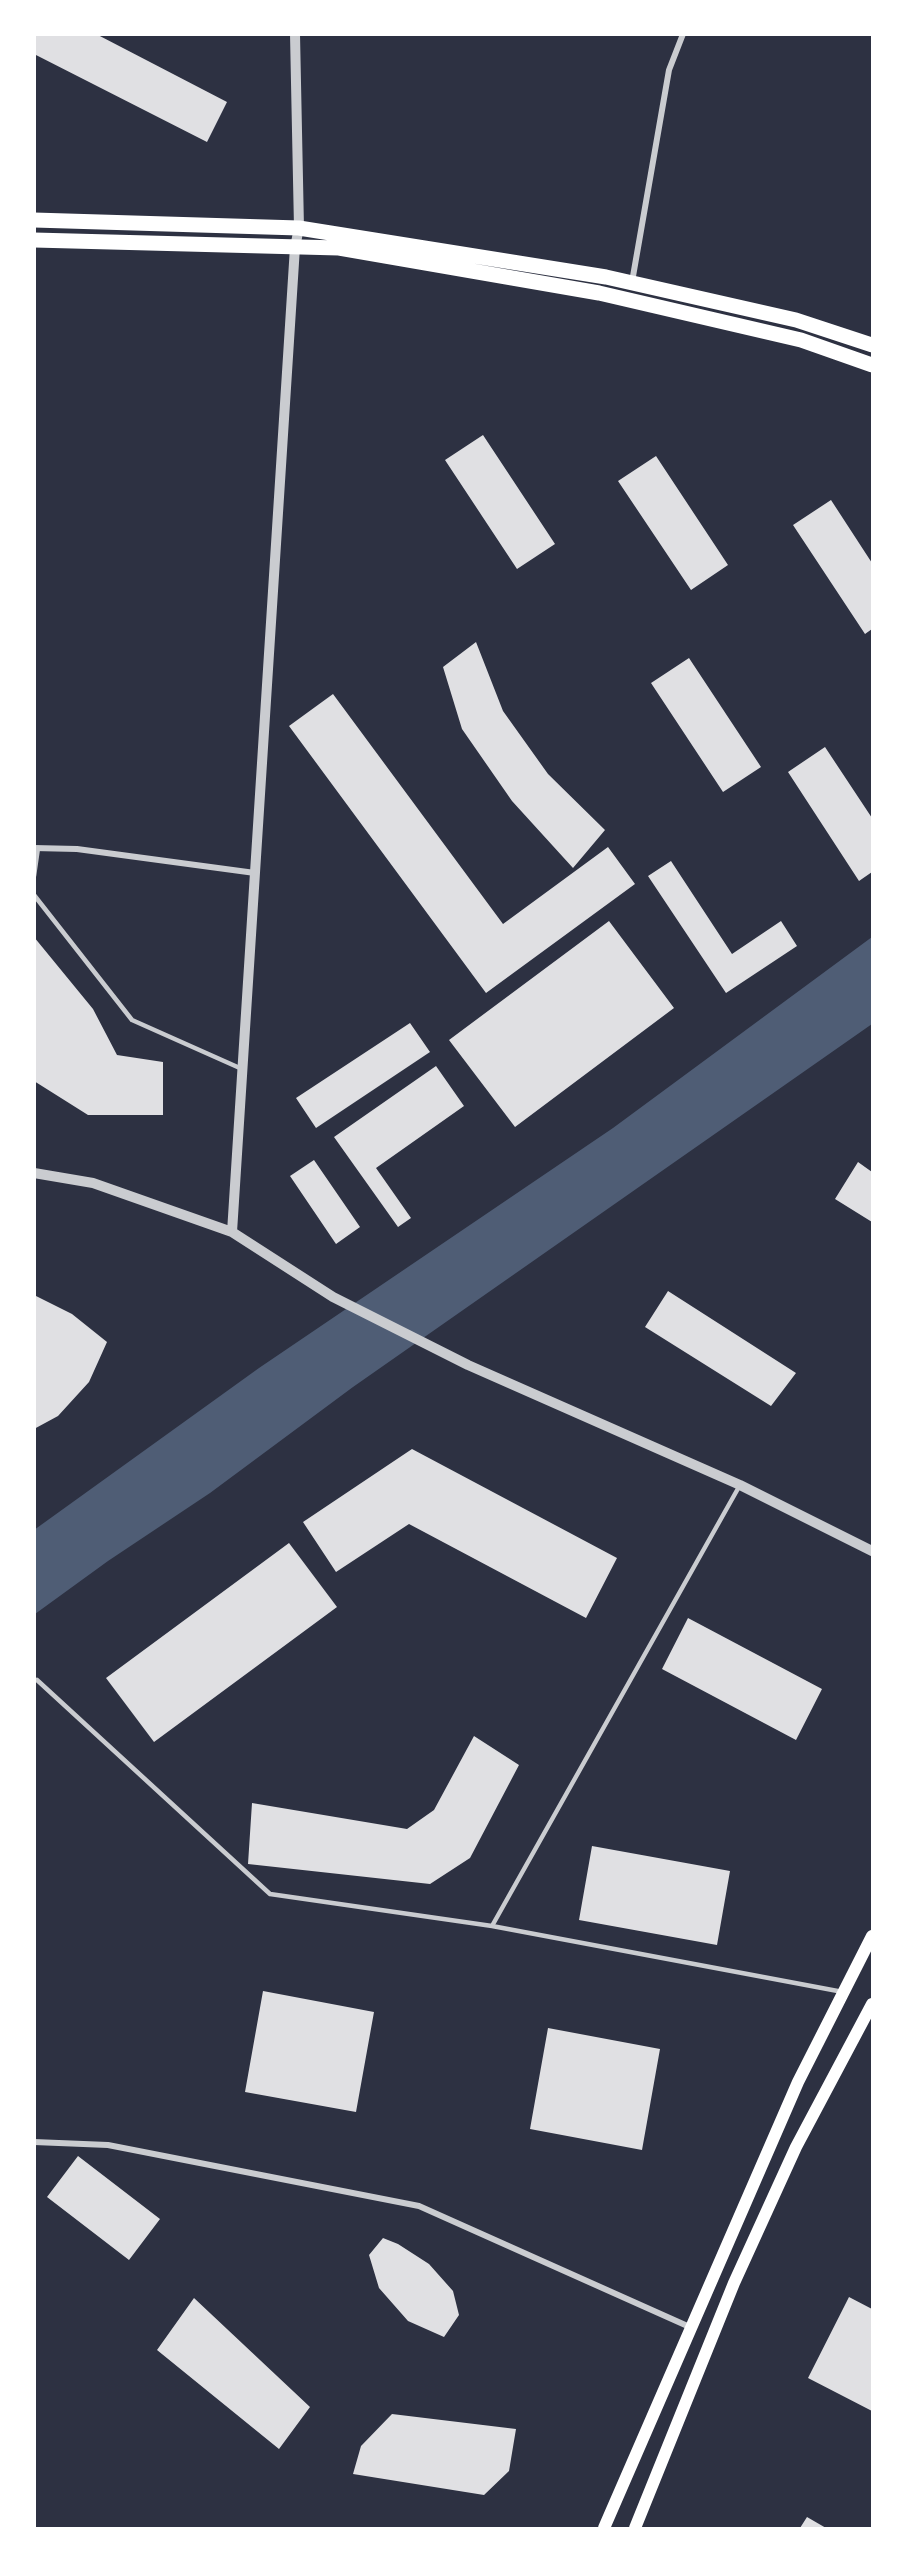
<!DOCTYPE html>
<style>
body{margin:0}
#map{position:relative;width:907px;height:2563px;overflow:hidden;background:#2d3142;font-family:Overpass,sans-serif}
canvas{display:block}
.frame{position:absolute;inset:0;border:36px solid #fff;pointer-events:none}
</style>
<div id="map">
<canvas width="907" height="2563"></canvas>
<div class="frame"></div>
</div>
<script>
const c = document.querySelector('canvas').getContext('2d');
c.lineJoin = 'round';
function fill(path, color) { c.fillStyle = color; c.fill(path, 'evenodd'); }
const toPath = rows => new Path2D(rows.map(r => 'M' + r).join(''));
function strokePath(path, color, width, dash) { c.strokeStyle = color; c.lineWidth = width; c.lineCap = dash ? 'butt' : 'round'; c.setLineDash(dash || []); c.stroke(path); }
fill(toPath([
 [872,937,872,1024,353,1387,210,1493,108,1561,35,1614,34,1530,259,1368,613,1128]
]), '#4f5d75');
fill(toPath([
 [34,34,96,34,227,102,207,142,34,54],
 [483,435,555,544,517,569,445,460],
 [656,456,728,565,691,590,618,481],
 [831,500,872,563,872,629,865,634,793,525],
 [476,642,503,711,548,774,605,830,573,868,512,801,462,729,443,667],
 [689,658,761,767,723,792,651,683],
 [333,694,503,924,608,847,635,884,486,993,289,726],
 [825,747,872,818,872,872,859,881,788,772],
 [671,861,732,954,781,921,797,946,726,993,648,876],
 [609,921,674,1008,515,1127,449,1040],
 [34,937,93,1009,117,1055,163,1062,163,1115,88,1115,34,1081],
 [410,1023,430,1052,316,1128,296,1098],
 [436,1066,464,1106,376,1168,411,1218,398,1227,334,1137],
 [314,1160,360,1227,336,1244,290,1176],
 [858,1162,872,1172,872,1222,835,1199],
 [668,1291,796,1373,771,1406,645,1327],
 [34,1295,72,1314,107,1342,89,1382,58,1416,34,1429],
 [412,1449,617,1558,586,1618,409,1524,336,1572,303,1522],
 [289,1543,337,1607,154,1742,106,1678],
 [688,1618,822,1689,796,1740,662,1669],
 [474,1736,519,1765,470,1858,430,1884,248,1864,252,1803,407,1829,434,1810],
 [592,1846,730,1871,717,1945,579,1920],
 [263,1991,374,2012,356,2112,245,2092],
 [548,2028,660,2049,642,2150,530,2129],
 [78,2156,160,2219,129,2260,47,2197],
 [383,2238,398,2244,429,2264,453,2291,459,2315,444,2337,408,2321,379,2288,369,2255],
 [849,2297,872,2309,872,2411,808,2378],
 [194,2298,310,2407,279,2449,157,2350],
 [392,2414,516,2429,509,2471,484,2495,353,2474,361,2446],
 [807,2517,826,2528,800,2528]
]), '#e0e0e3');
strokePath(toPath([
 [34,876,38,848],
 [34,895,132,1020,242,1069],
 [37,1680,270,1894,492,1926,740,1485],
 [492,1926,843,1992]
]), '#caccd0', 4.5);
strokePath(toPath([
 [632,282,669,70,683,34],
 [34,848,77,849,255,873],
 [34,2142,108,2145,419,2206,692,2328]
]), '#caccd0', 6);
strokePath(toPath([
 [34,1173,93,1183,232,1232,333,1297,468,1365,740,1485,872,1551],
 [232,1232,295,247,299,228,295,34]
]), '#caccd0', 10);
strokePath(toPath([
 [604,2528,798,2082,872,1936],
 [635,2528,734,2283,796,2147,872,2004]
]), '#fff', 12);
strokePath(toPath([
 [34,220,299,228,606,277,796,320,872,345],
 [34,240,339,248,599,293,801,340,872,365]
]), '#fff', 15);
</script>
